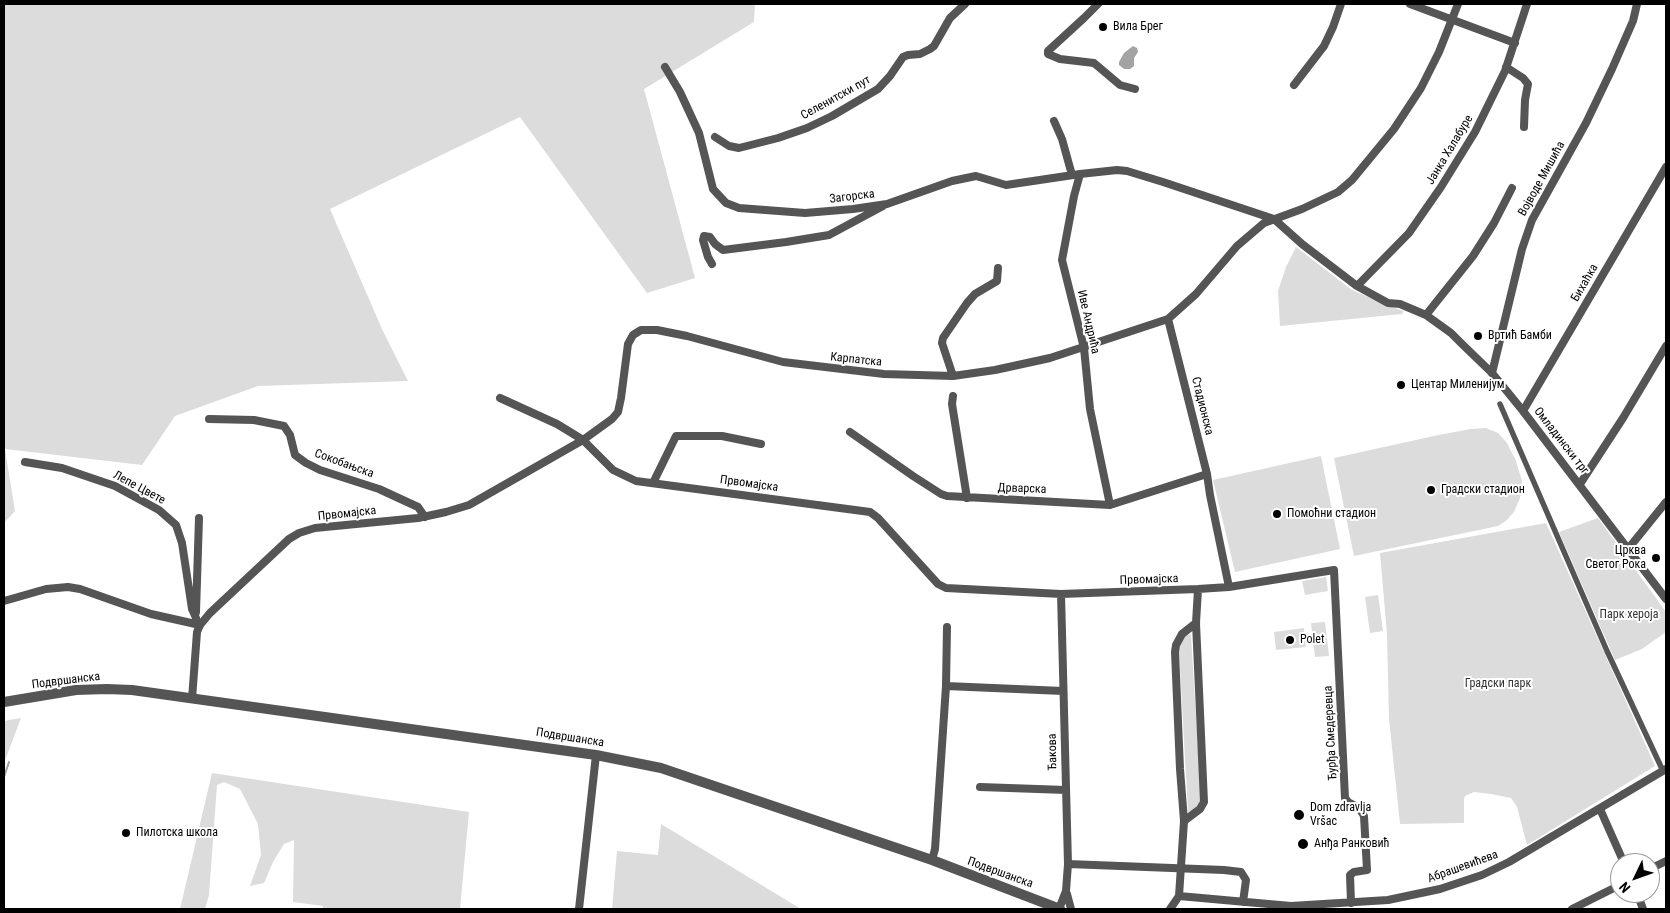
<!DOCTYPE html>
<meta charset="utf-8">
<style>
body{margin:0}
#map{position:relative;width:1670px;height:913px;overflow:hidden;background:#fff;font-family:"Roboto Condensed",sans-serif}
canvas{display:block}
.frame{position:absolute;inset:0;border:5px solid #000;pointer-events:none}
.north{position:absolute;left:1610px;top:853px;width:50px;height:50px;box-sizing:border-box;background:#fff;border:1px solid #999;border-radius:50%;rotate:228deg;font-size:14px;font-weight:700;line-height:20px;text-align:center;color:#000}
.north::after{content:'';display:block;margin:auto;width:18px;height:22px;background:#000;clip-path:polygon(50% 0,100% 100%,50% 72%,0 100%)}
</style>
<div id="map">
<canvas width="1670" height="913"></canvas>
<div class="frame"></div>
<div class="north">N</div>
</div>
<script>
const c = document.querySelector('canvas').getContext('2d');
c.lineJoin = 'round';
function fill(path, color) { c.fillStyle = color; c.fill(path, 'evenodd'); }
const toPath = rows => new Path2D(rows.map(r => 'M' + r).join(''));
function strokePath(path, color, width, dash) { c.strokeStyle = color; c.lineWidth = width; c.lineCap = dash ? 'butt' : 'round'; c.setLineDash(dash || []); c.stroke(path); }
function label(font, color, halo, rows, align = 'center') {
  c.font = font + ' "Roboto Condensed",sans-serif'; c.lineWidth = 4; c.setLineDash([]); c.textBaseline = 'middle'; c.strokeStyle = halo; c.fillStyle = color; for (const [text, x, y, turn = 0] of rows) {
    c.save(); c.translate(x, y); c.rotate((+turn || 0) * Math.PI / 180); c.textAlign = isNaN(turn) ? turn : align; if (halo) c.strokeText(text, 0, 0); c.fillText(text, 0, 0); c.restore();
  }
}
fill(toPath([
 [4,4,755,4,754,22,644,89,695,278,647,293,520,117,330,209,382,329,408,381,258,386,175,416,142,465,5,449,15,511,4,523],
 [1296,247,1352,290,1386,305,1404,311,1402,314,1280,326,1278,291,1286,267],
 [1486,428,1498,433,1507,443,1516,461,1522,481,1520,498,1514,512,1507,520,1498,526,1354,556,1334,458,1434,436,1470,429],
 [1321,456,1340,549,1235,572,1213,480],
 [1598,518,1666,612,1666,632,1642,649,1615,660,1559,532],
 [1546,523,1655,766,1527,845,1517,807,1511,798,1491,794,1474,792,1465,796,1464,799,1464,823,1400,824,1389,719,1387,634,1380,553],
 [1326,577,1328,591,1305,595,1302,581],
 [1378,595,1383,631,1370,633,1365,597],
 [1325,622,1329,656,1315,657,1311,623],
 [1304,628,1306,647,1276,650,1274,632],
 [1187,634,1191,635,1201,799,1200,804,1193,811,1188,812,1179,650,1180,643],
 [21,718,4,763,4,721],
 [212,773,469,812,460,909,323,909,323,906,293,902,294,840,284,844,273,862,264,883,250,886,261,855,258,824,240,789,224,782,217,785,209,895,205,909,180,909],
 [661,824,801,909,612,909,617,851,658,855]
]), '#dcdcdc');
fill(toPath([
 [1133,46,1137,48,1138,52,1134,58,1134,66,1130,69,1124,69,1119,65,1119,62,1124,53]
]), '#a3a3a3');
strokePath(toPath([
 [4,777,9,762]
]), '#a3a3a3', 2);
strokePath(toPath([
 [1500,404,1607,651,1663,771]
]), '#555', 5.5);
strokePath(toPath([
 [1098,4,1084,18,1048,51,1048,54,1060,59,1094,63,1120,85,1135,89],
 [1410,4,1515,43],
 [665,67,680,92,699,133,713,189,726,203,739,208,805,213,853,209,887,204,952,181,976,176,1006,185,1080,174,1117,170,1127,171,1163,182,1274,219,1302,244,1357,286,1388,303,1400,304,1426,315,1451,333,1461,343,1492,373,1523,411,1666,599],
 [1506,67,1523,78,1528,84,1525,100,1524,127],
 [1294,85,1324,46,1333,27,1341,4],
 [1054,121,1062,139,1072,175],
 [715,137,729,146,739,148,778,138,807,128,832,116,878,89,890,76,903,57,908,55,920,54,930,49,934,46,950,18,965,4],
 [1080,174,1074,196,1062,260,1084,348,1090,409,1110,505],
 [712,264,708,257,703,240,704,236,710,237,715,244,723,250,786,242,829,235,883,206],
 [1357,286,1409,233,1441,187,1475,132,1505,71,1527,4],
 [1426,315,1473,256,1494,223,1512,188],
 [1168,319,1207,474,1210,495,1229,587],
 [1492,373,1522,249,1532,220,1586,123,1612,69,1633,21,1637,4],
 [953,376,942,343,943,338,967,303,975,294,997,281,998,268],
 [953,396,952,404,967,498],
 [500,398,557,424,575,435,583,440,613,470,636,481,870,512,878,518,938,584,946,588,1061,594,1198,589,1229,587,1334,570,1345,798,1348,802,1359,808,1364,816,1367,870,1354,872,1350,875,1351,903],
 [1523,411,1666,167],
 [209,419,254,420,284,426,290,435,295,455,306,463,320,470,379,489,418,507,425,517],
 [850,432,913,476,941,494,947,496,1110,505,1207,474],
 [25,462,62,468,115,486,159,510,176,525,182,543,192,609,196,618],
 [653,483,676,436,722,436,761,444],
 [1580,484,1623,418,1666,346],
 [1628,549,1666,502],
 [4,601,46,589,68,587,80,589,151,614,200,625],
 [196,612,199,518],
 [946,686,1063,691],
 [192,699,197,632,200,625,210,613,289,539,299,533,315,528,418,518,446,512,469,505,583,440,612,419,618,412,621,398,628,344,633,335,641,330,657,330,687,336,783,362,884,374,953,376,995,370,1050,358,1168,319,1196,294,1237,246,1264,223,1302,209,1338,192,1352,180,1394,129,1421,88,1439,52,1458,4],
 [980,787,1066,790],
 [1600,809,1624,863],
 [1184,821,1200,809,1204,802,1196,623,1198,589],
 [932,860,935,849,946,686,947,627],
 [1068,864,1224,870,1241,872,1246,880,1243,902],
 [1650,869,1666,861],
 [1637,893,1643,909],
 [1067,894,1071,909],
 [1179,896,1291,906,1388,900,1440,889,1482,875,1509,862,1666,769],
 [579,909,596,755],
 [1059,909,1066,891,1068,864,1061,594],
 [1170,909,1179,896,1184,821,1180,769,1175,652,1176,645,1182,634,1196,623],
 [1572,909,1620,885]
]), '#555', 8);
strokePath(toPath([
 [4,702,76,690,107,689,132,690,596,755,661,768,932,860,1060,909]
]), '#555', 10);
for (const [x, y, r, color] of [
 [1103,27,5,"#000"],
 [1478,336,5,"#000"],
 [1401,385,5,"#000"],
 [1431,490,5,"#000"],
 [1277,514,5,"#000"],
 [1656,558,5,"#000"],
 [1290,640,5,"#000"],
 [1299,815,6,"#000"],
 [126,833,5,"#000"],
 [1303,844,6,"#000"]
]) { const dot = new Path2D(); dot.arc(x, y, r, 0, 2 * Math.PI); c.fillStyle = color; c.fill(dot); strokePath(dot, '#fff', 2); }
label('12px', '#000', '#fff', [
 ["Вила Брег",1113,27],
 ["Вртић Бамби",1488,336],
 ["Центар Миленијум",1411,385],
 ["Градски стадион",1441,490],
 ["Помоћни стадион",1287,514],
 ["Црква",1646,551,"right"],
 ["Светог Рока",1646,565,"right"],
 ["Polet",1300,640],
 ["Dom zdravlja",1310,808],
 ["Vršac",1310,822],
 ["Пилотска школа",136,833],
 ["Анђа Ранковић",1314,844]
], 'left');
label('12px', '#000', '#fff', [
 ["Селенитски пут",836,98,-29],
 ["Јанка Халабуре",1450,150,-59],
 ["Војводе Мишића",1542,179,-61],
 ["Загорска",852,197,-7],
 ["Бихаћка",1585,283,-60],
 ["Иве Андрића",1088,322,77],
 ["Карпатска",856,360,6],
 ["Стадионска",1202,406,76],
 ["Омладински трг",1561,441,52],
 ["Сокобањска",344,464,20],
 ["Првомајска",749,484,8],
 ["Лепе Цвете",139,488,28],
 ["Дрварска",1022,489,2],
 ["Првомајска",347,514,-6],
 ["Првомајска",1149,580,-2],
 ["Подвршанска",66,681,-7],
 ["Ђурђа Смедеревца",1331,733,-93],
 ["Подвршанска",570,738,9],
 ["Ђакова",1053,752,-91],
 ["Абрашевићева",1463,867,-20],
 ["Подвршанска",1000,873,20]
]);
label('12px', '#333', '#fff', [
 ["Парк хероја",1629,615],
 ["Градски парк",1498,684]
]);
</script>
